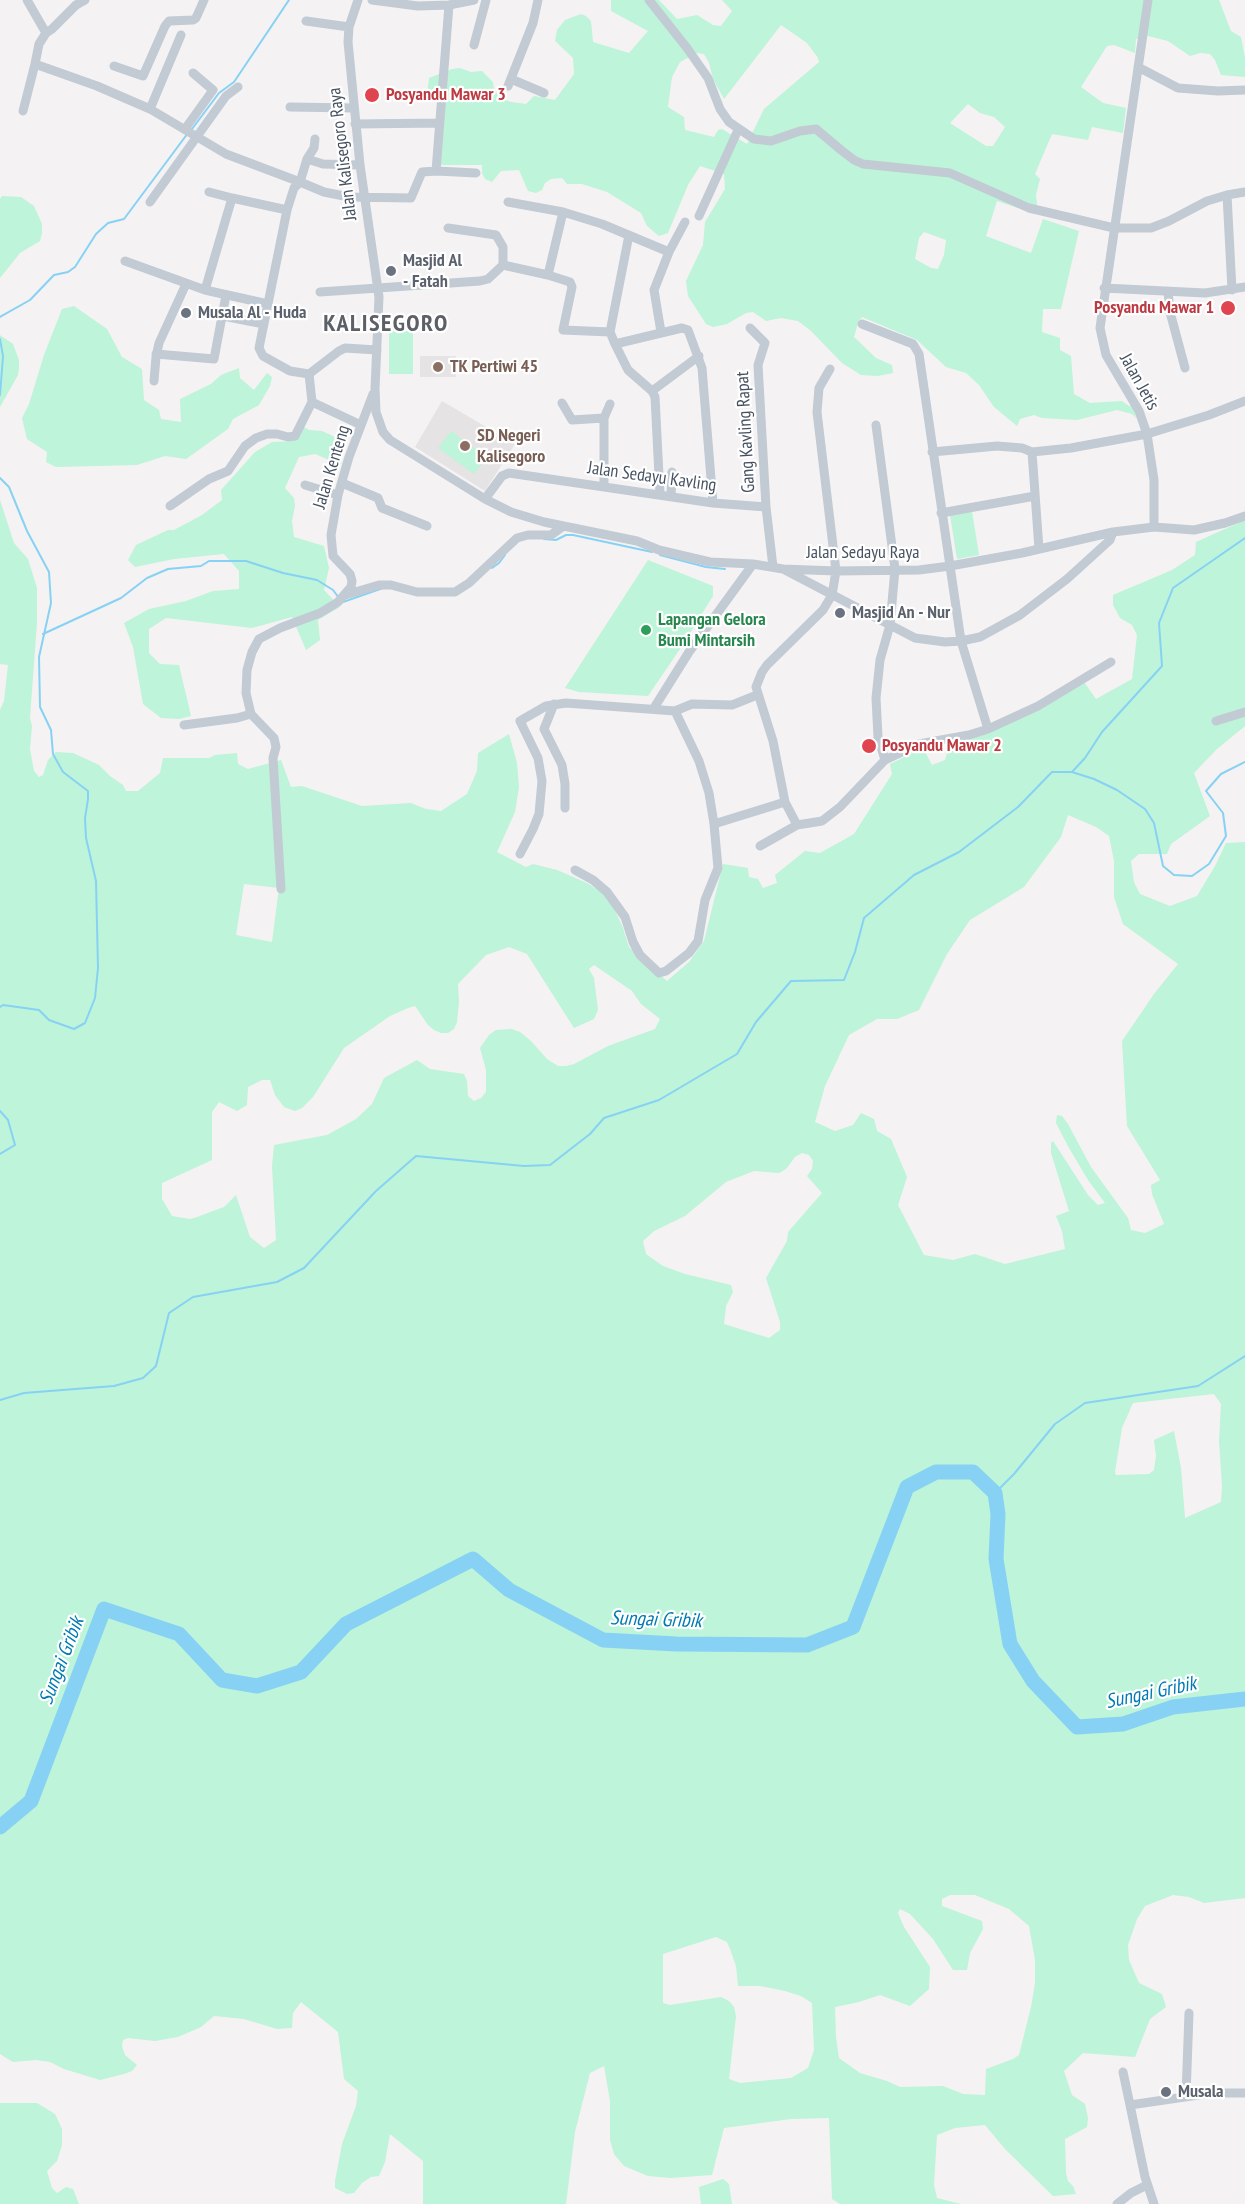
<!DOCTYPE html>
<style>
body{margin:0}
canvas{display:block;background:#f4f2f2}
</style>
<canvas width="1245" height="2204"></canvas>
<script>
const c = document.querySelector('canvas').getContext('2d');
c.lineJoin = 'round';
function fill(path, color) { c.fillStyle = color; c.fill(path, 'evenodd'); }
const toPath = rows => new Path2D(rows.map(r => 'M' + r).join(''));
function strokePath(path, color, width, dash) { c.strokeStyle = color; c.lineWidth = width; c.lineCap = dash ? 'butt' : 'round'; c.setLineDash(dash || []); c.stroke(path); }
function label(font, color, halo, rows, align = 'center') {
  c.font = font + ' "PT Sans Narrow",sans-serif'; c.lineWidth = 4.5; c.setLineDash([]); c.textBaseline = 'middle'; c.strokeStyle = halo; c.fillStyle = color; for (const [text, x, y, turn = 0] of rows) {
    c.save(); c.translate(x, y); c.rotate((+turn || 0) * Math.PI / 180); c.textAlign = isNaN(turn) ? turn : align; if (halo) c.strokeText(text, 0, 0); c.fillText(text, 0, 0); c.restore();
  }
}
fill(toPath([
 [420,356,456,356,456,377,420,377],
 [442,401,515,444,485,491,415,447]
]), '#e5e3e4');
fill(toPath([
 [611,0,659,0,677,19,697,15,713,25,721,26,732,11,722,0,1219,0,1231,31,1241,37,1245,58,1245,77,1221,75,1215,60,1210,54,1200,53,1190,56,1168,41,1148,36,1136,39,1135,53,1114,45,1107,46,1081,87,1103,103,1126,108,1123,133,1092,127,1088,140,1052,134,1035,174,1040,179,1036,195,1037,205,1030,212,997,201,986,236,1031,253,1043,219,1079,231,1061,309,1043,309,1042,332,1060,338,1060,350,1071,356,1074,394,1090,403,1122,401,1129,406,1133,405,1136,418,1132,414,1117,410,1077,420,1042,418,1034,415,1020,419,1017,426,994,407,979,385,966,373,946,367,917,340,862,317,858,323,854,337,876,358,892,365,893,373,878,376,861,375,842,363,811,331,798,321,781,318,766,321,753,312,746,313,727,324,713,327,706,324,688,296,686,281,703,245,705,222,725,189,724,174,700,166,688,185,668,233,659,236,647,226,641,213,607,192,582,184,567,184,562,178,551,179,545,183,542,190,536,193,528,191,519,170,501,171,492,182,485,179,482,173,482,165,439,165,445,110,427,94,429,78,452,69,460,68,471,72,482,71,493,82,494,89,500,98,511,102,526,104,534,96,555,100,574,74,573,58,555,41,557,30,565,20,581,14,586,16,591,21,593,42,629,53,648,31,611,11],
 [781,25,807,43,818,58,819,62,764,109,747,144,722,129,718,130,714,137,685,130,684,117,668,107,672,77,680,62,697,53,704,54,709,63,713,79,724,99],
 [968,104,980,113,994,117,1005,127,993,146,986,146,950,123],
 [924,232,946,240,944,255,938,269,931,268,915,259,919,238],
 [2,196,21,197,34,206,42,224,42,233,40,241,20,253,0,278,0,199],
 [74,306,107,329,122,357,142,369,144,400,159,410,161,419,181,422,180,399,211,384,221,375,239,368,240,378,254,390,267,373,272,377,270,386,259,405,233,419,228,429,186,459,165,456,137,465,56,467,46,462,47,452,27,439,22,418,29,404,44,355,62,309],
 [389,331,413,331,413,374,389,374],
 [0,335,13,344,19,360,19,368,18,375,0,407],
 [304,427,309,430,322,431,333,436,344,446,341,465,315,454,299,457,285,488,294,498,295,506,292,521,294,537,324,546,329,568,324,590,340,607,318,620,320,640,306,650,292,617,252,628,166,618,149,629,149,653,160,664,179,665,191,716,179,719,161,718,143,704,133,647,124,623,149,609,186,601,213,591,239,589,239,571,224,554,174,559,135,567,128,560,136,545,168,530,174,530,202,515,222,500,221,490,255,452,272,442,294,441],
 [451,431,487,457,474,474,438,448],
 [0,500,14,543,28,559,37,588,37,623,30,718,32,726,30,749,34,771,39,777,43,775,48,760,56,752,73,753,99,765,110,776,123,785,126,791,138,791,160,773,163,758,209,758,215,755,237,753,238,764,248,769,281,760,291,787,302,786,362,806,411,803,426,809,441,811,467,794,477,771,478,753,509,734,517,763,519,787,515,812,497,852,526,867,533,864,557,870,587,883,609,897,623,928,629,947,667,981,689,962,704,941,723,864,748,868,749,877,758,879,763,888,777,883,775,875,805,851,820,853,854,834,892,774,890,764,923,748,932,765,945,760,950,744,979,735,1084,682,1096,699,1132,679,1137,635,1132,625,1120,618,1113,605,1113,595,1172,570,1195,555,1196,542,1245,520,1245,726,1217,749,1194,773,1210,816,1171,844,1167,854,1139,854,1131,861,1134,882,1140,894,1170,906,1197,896,1215,866,1226,843,1245,842,1245,1898,1204,1903,1189,1897,1173,1895,1145,1906,1137,1919,1128,1945,1129,1960,1139,1983,1162,1994,1166,2007,1150,2019,1135,2057,1083,2053,1064,2071,1072,2095,1085,2104,1088,2118,1087,2127,1065,2139,1066,2173,1068,2181,1073,2186,1076,2194,1053,2196,1005,2149,985,2125,955,2128,937,2135,934,2185,937,2198,961,2204,840,2204,832,2199,829,2118,791,2119,724,2128,712,2175,671,2178,648,2176,624,2166,614,2154,610,2140,610,2101,604,2066,590,2073,575,2132,566,2204,423,2204,423,2161,390,2134,385,2162,379,2176,371,2177,362,2183,354,2193,347,2194,335,2188,335,2181,342,2144,356,2106,358,2091,344,2079,338,2032,301,2002,293,2013,292,2028,277,2029,244,2019,214,2016,201,2027,178,2037,155,2041,128,2038,123,2040,122,2046,125,2055,137,2065,132,2071,124,2074,100,2080,64,2069,50,2062,36,2060,13,2062,0,2054,0,710,4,701,8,665,0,664],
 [1068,815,1096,827,1109,836,1114,861,1114,897,1123,924,1178,964,1154,994,1122,1041,1127,1126,1160,1180,1151,1185,1152,1194,1164,1224,1145,1233,1131,1230,1128,1218,1091,1167,1068,1124,1062,1116,1057,1115,1056,1123,1069,1148,1088,1180,1105,1203,1098,1205,1088,1195,1053,1141,1051,1143,1051,1153,1069,1211,1056,1216,1062,1231,1065,1249,1005,1264,975,1254,953,1260,924,1255,898,1205,907,1177,891,1139,877,1131,874,1119,861,1113,853,1125,835,1131,815,1122,825,1086,849,1035,877,1019,897,1019,919,1010,947,954,970,920,1024,887,1061,837],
 [244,884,279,888,272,942,236,935],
 [509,947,527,954,574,1028,594,1019,598,1010,594,978,589,969,594,965,632,991,641,1004,660,1019,655,1029,608,1046,574,1064,566,1066,558,1066,547,1059,531,1041,520,1032,512,1029,496,1030,489,1035,480,1048,486,1070,486,1092,481,1098,474,1101,468,1096,467,1081,464,1074,430,1069,417,1060,384,1078,372,1104,356,1119,327,1135,274,1145,272,1166,276,1240,264,1248,250,1237,236,1195,224,1207,197,1217,190,1219,172,1216,162,1199,162,1183,212,1160,212,1112,219,1102,237,1111,247,1105,248,1087,262,1080,270,1080,275,1095,284,1107,295,1111,302,1108,313,1097,344,1048,390,1016,408,1008,415,1006,428,1025,434,1030,441,1033,448,1033,454,1029,457,1022,459,1002,458,984,486,955],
 [802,1153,809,1155,813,1161,812,1169,807,1176,822,1193,788,1232,787,1241,766,1278,780,1322,780,1330,769,1338,724,1324,726,1306,733,1292,731,1285,685,1274,663,1266,646,1254,643,1241,654,1231,685,1216,726,1182,754,1171,779,1173,786,1169,795,1157],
 [1214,1394,1221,1404,1219,1441,1222,1486,1221,1502,1185,1518,1181,1468,1174,1431,1154,1440,1156,1456,1154,1470,1149,1474,1116,1475,1115,1472,1122,1428,1133,1403],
 [950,1895,975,1895,1009,1909,1029,1926,1035,1960,1035,1983,1031,2007,1019,2055,1013,2059,986,2069,985,2095,963,2094,943,2086,900,2087,887,2081,860,2073,839,2058,836,2037,835,2007,859,2002,880,1995,910,2006,929,1989,930,1967,904,1927,898,1913,900,1909,910,1914,933,1939,953,1970,967,1970,970,1953,983,1929,982,1921,942,1906,942,1899],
 [716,1937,727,1942,730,1949,736,1966,738,1986,760,1986,785,1991,801,1996,812,2003,814,2050,808,2068,791,2078,740,2083,729,2079,736,2016,734,2007,729,2001,721,1997,670,2005,663,2003,663,1954],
 [972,511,979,555,957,559,950,515],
 [648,560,713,586,713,596,682,646,648,696,579,692,565,688],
 [0,2103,37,2103,55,2114,62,2129,62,2145,57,2161,47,2171,52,2188,57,2193,66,2187,73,2189,79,2204,0,2204],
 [723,2179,729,2184,732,2204,701,2204,699,2187]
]), '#bef4d9');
strokePath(toPath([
 [192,129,219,93,234,82,289,0],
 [0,317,30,300,54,275,68,272,75,267,96,234,108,223,124,219,188,133],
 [0,339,3,356,0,395],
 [0,478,9,487,27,531,49,572,51,603,39,657,40,707,51,730,53,754,63,772,88,791,88,799,85,818,86,838,96,881,98,968,95,998,85,1023,74,1029,49,1020,39,1010,3,1005,0,1007],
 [544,539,556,540,566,535,573,535,652,552],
 [660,555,706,567,725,569],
 [492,568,499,563,505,555],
 [343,602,383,588],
 [43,634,121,598,147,578,168,569,201,566,209,561,246,561,283,573,317,580,333,590,339,598],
 [1072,772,1085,758,1102,732,1162,666,1159,623,1173,588,1245,538],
 [0,1111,8,1120,15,1145,0,1154],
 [0,1400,24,1393,114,1386,143,1378,156,1366,169,1313,193,1297,277,1282,304,1268,376,1191,416,1156,524,1166,550,1165,590,1134,604,1118,659,1100,737,1054,756,1022,791,981,844,980,855,952,864,918,914,875,959,852,1018,807,1052,772,1072,772,1094,779,1117,790,1145,809,1154,823,1163,866,1174,875,1192,876,1209,864,1226,836,1223,813,1206,791,1221,774,1245,762],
 [995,1493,1014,1474,1055,1424,1085,1403,1198,1386,1245,1356]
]), '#87d2f4', 2);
strokePath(toPath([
 [0,1827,31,1801,104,1609,179,1634,222,1680,257,1686,301,1672,346,1624,473,1559,509,1590,603,1640,676,1644,807,1645,853,1627,907,1487,936,1472,973,1472,995,1493,998,1514,996,1559,1010,1644,1033,1681,1077,1727,1123,1724,1173,1707,1245,1699]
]), '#87d2f4', 15);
strokePath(toPath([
 [27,0,46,33,52,29,76,5,85,0],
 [358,0,349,27,348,42,360,165,379,297,375,389,376,412,383,432,390,440,485,499,511,512,544,522,637,541,659,550,710,562,753,564,783,569,836,571,919,570,950,566,1022,553,1113,532,1154,527,1194,530,1225,523,1245,516],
 [372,0,418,6,449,5,474,0],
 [649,0,687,48,708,78,720,109,729,122,754,139,771,141,800,131,816,129,841,150,854,160,863,164,950,173,1029,208,1114,228,1151,228,1169,221,1207,201,1227,195],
 [1148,0,1100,328,1106,355,1139,411,1147,434,1154,480,1154,527],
 [306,21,349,27],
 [46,33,39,44,35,64,97,86,150,109,226,154,300,182,307,159],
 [474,45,486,0],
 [114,66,143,76,165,26,169,21,193,20,196,18,204,0],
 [1138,67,1178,88,1218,91,1245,90],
 [511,79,544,93],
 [508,86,533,23,538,0],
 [290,107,353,108],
 [150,109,181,35],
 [23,111,35,64],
 [355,124,439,123],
 [185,129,213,90,193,73],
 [315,139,314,148,307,159,323,164,360,165],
 [436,171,476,173],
 [209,192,232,198],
 [150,202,226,96,238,87],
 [508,202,563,212,602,224,669,252,654,290,661,332],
 [699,216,738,130],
 [448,228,496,235,503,247,503,265],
 [669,252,685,222],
 [125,261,205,290,268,304],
 [548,275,563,212],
 [1104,288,1205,293,1245,287],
 [205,290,232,198,287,210],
 [1232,290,1227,195,1245,192],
 [1168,291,1170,312,1185,368],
 [320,292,480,281,488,279,503,265,548,275,570,282,572,287,563,330,610,332],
 [223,316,264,324],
 [862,324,913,344,919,354,961,641,988,729,969,735,919,744,885,760],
 [750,328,765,343,758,365,766,507],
 [610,332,615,344,682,328,688,330,702,368,713,503],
 [610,332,629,235],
 [615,344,628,370,652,391,655,397,660,495],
 [377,350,345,348,339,351,309,374,290,371,263,356,259,348,287,210,294,188,300,182,324,192,349,197,411,198,422,172,436,171,449,5],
 [156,354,214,359,226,295],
 [154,381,156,357,159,343,186,284],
 [652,391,699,356],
 [312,402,361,425],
 [562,403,572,420,604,418],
 [932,452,997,446,1022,448,1032,452],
 [342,483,378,498,382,508,427,526],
 [305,485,338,495],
 [604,487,604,418,610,404],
 [671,497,672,472],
 [485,499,502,476,509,473,713,503,766,507,773,567],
 [170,506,209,479,228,471,245,446,256,438,267,434,277,434,288,437,295,436,312,402,309,374],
 [941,513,1035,496],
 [1039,549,1032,452,1071,448,1147,434,1209,415,1245,401],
 [785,570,915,638,945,642,961,641,980,637,1020,615,1067,579,1110,540,1113,532],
 [345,595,379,585,391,585,417,592,455,592,469,583,517,538,528,535,551,535,562,527],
 [554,704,544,729,562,765,565,784,565,808],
 [654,708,689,652,753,564],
 [675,711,692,704,732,705,757,695],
 [1216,721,1245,712],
 [184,725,237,718,251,714],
 [988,729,1038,706,1111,662],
 [714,824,785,802],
 [797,825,785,802,773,741,756,687,762,672,767,665,823,610,832,595,836,571,817,412,819,388,830,369],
 [760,846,797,825,822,821,840,807,885,760,878,737,876,698,880,660,890,625,895,569,876,425],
 [520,854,533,829,539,814,542,781,538,758,520,721,546,706,566,703,675,711,699,761,709,793,714,824,718,868,705,900,698,941,689,953,666,971,659,973,640,955,633,942,625,917,607,892,593,880,575,870],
 [281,889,273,758,276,747,274,738,251,714,246,693,247,670,252,652,259,639,280,628,320,613,338,602,351,587,352,581,350,574,333,556,331,535,338,495,349,457,373,394],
 [1123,2072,1130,2105],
 [1186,2096,1189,2013],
 [1117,2204,1131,2193,1147,2185],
 [1154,2204,1145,2177,1130,2105,1212,2093,1245,2093]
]), '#c2cad4', 9);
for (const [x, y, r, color] of [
 [372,95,8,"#e0444e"],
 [391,271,6,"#6b7280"],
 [1228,308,8,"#e0444e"],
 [186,313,6,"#6b7280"],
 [438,367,6,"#8d6e63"],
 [465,446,6,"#8d6e63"],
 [840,613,6,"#6b7280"],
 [646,630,6,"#2e9e5b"],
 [869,746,8,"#e0444e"],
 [1166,2092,6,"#6b7280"]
]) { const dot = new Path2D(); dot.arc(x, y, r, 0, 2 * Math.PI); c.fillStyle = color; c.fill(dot); strokePath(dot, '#fff', 2); }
label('bold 18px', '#be3a42', '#fff', [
 ["Posyandu Mawar 3",386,95],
 ["Posyandu Mawar 1",1214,308,"right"],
 ["Posyandu Mawar 2",882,746]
], 'left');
label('18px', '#475261', '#fff', [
 ["Jalan Kalisegoro Raya",343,154,-97],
 ["Jalan Jetis",1139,382,61],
 ["Gang Kavling Rapat",746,432,-93],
 ["Jalan Kenteng",332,467,-73],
 ["Jalan Sedayu Kavling",652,477,8],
 ["Jalan Sedayu Raya",863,553]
]);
label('bold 18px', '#5b616d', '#fff', [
 ["Masjid Al",403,261],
 ["- Fatah",403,282],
 ["Musala Al - Huda",198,313],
 ["Masjid An - Nur",852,613],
 ["Musala",1178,2092]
], 'left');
label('bold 18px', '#785e54', '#fff', [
 ["TK Pertiwi 45",450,367],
 ["SD Negeri",477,436],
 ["Kalisegoro",477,457]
], 'left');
label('bold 18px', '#27864d', '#fff', [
 ["Lapangan Gelora",658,620],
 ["Bumi Mintarsih",658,641]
], 'left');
label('italic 20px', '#017ab3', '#fff', [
 ["Sungai Gribik",656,1620,2],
 ["Sungai Gribik",62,1661,-69],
 ["Sungai Gribik",1151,1693,-12]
]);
c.letterSpacing = '1.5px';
label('bold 24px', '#5d6167', '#fff', [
 ["KALISEGORO",386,324]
]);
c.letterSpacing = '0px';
</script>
